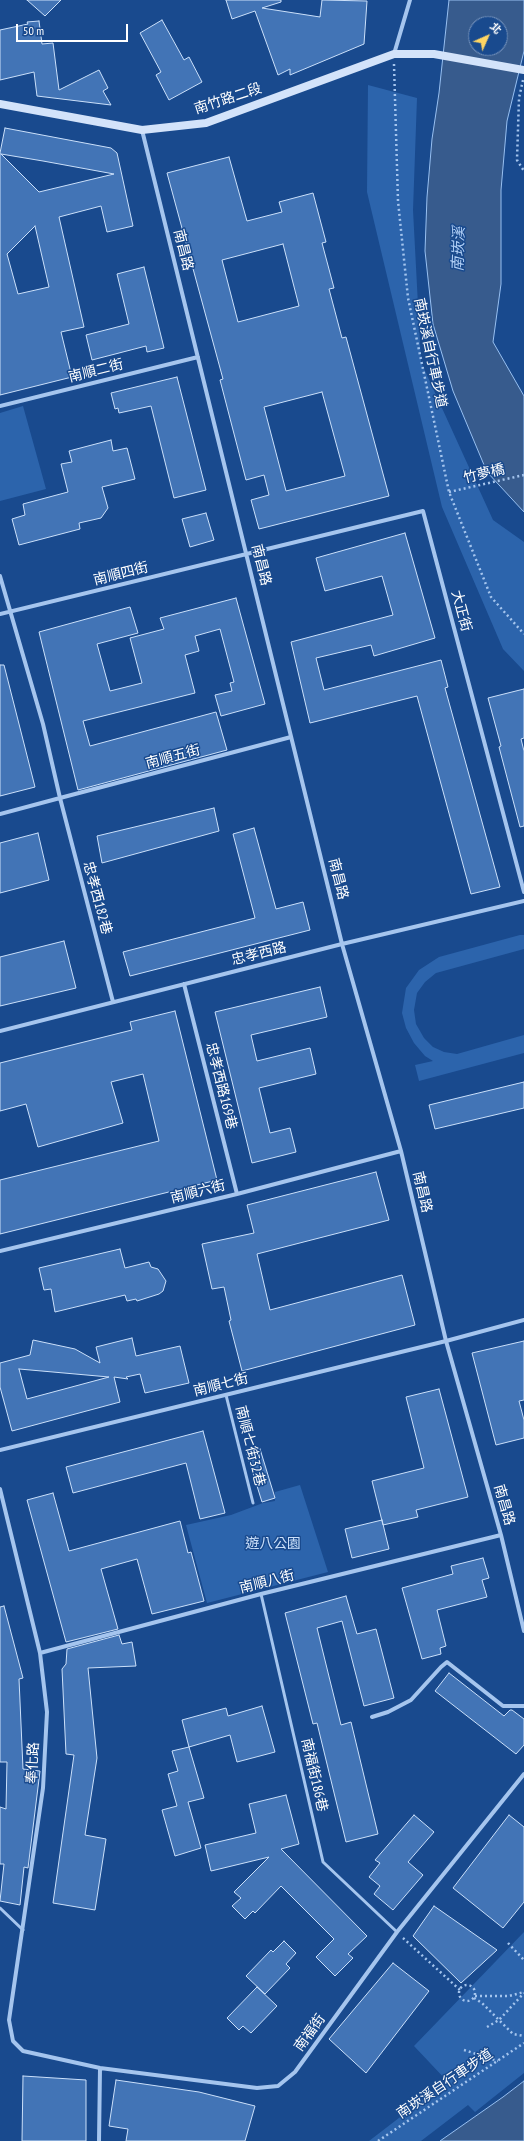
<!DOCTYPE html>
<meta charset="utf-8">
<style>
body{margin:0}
#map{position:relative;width:524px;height:2141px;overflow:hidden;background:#194a8e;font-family:"PT Sans Narrow","Noto Sans TC",sans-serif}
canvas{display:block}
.north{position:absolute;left:468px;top:16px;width:40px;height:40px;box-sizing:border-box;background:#194a8e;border:1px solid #7592bb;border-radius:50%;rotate:45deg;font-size:11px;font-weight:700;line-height:16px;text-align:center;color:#fff}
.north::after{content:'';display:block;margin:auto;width:14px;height:18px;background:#ffd563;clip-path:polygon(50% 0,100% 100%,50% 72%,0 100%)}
.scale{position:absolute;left:16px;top:24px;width:112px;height:18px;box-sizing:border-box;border:2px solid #fff;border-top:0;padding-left:5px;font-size:12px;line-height:14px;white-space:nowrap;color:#fff;-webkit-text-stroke:3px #194a8e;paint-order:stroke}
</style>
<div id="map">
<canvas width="524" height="2141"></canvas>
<div class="north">北</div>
<div class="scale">50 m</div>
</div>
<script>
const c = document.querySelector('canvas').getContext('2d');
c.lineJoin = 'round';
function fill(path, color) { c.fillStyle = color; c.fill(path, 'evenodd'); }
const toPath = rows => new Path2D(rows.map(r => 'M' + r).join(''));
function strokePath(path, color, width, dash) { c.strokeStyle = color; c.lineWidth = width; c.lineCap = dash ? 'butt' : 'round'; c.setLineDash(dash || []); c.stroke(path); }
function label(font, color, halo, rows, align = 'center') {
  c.font = font + ' "PT Sans Narrow","Noto Sans TC",sans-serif'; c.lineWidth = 3; c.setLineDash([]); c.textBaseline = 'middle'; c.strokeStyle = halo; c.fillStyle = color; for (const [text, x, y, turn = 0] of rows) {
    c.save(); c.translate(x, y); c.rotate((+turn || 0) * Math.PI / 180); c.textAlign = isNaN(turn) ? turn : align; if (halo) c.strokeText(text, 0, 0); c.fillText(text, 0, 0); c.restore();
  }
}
fill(toPath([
 [368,85,417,98,413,210,421,362,493,520,524,542,524,671,503,649,442,507,367,192],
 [23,406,46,489,0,501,0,413],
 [520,935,524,935,524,949,436,973,425,982,417,993,414,1010,416,1024,424,1038,433,1047,444,1052,457,1054,524,1035,524,1053,419,1081,415,1065,433,1061,425,1056,414,1043,406,1028,402,1013,406,988,419,970,439,957],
 [300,1485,328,1572,207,1603,186,1525,231,1515,263,1503,275,1501,275,1492],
 [524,1932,524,2073,475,2112,468,2105,421,2141,369,2141,447,2081,414,2046]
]), '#2c64ac');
const water = toPath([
 [449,0,524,0,524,51,507,121,501,190,501,284,493,342,524,396,524,512,487,472,453,391,433,324,425,251,427,197,432,139,439,93,449,0],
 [476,24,500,24,500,48,476,48,476,24],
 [524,2081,524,2141,440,2141,503,2097,524,2081]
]);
fill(water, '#375b8d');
strokePath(water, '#98c0f1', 1);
const building = toPath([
 [27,0,61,0,45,16,27,0],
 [226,0,281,0,281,2,262,8,320,17,322,0,367,1,364,44,290,75,290,69,278,75,255,11,232,19,226,0],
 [162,20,184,60,189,57,202,82,169,100,156,75,161,72,140,33,162,20],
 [39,21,42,44,53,43,59,90,99,70,108,88,103,91,111,105,37,96,34,72,0,80,0,30,28,24,27,22,39,21],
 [5,128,111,148,117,153,133,226,107,232,101,206,59,217,84,327,61,332,72,377,0,395,0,153,5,128],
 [1,154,43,161,114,174,39,192,1,154],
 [35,226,49,287,18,294,7,254,35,226],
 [229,157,247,221,282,212,279,202,313,193,326,242,322,243,334,288,329,289,342,338,346,337,389,496,259,529,251,500,269,495,264,475,246,480,220,380,223,379,167,173,229,157],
 [283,244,299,306,238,322,222,260,283,244],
 [322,392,345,476,286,491,264,407,322,392],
 [144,267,164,348,147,352,146,346,92,360,86,335,129,324,117,274,144,267],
 [177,377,206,490,174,498,151,406,119,413,118,408,115,409,111,393,177,377],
 [111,440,113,451,127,448,135,479,102,487,108,508,101,518,79,523,80,529,19,545,12,519,25,515,23,504,68,492,61,464,72,462,69,451,111,440],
 [206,513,214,540,190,547,182,519,206,513],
 [405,533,435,638,374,656,371,645,316,658,324,690,441,660,448,687,445,688,500,887,471,894,417,696,310,723,291,642,393,615,382,576,325,591,316,558,405,533],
 [236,598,265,704,221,716,215,695,232,691,230,683,234,682,220,629,195,636,199,651,185,655,195,693,83,721,90,746,216,712,227,750,78,790,39,632,130,607,138,633,97,644,110,691,142,683,130,638,164,629,160,618,236,598],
 [0,665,4,665,35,787,0,796,0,665],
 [524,689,524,738,521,739,524,751,524,826,520,827,499,747,501,746,488,698,524,689],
 [214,808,219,831,102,863,97,836,214,808],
 [254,828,276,909,303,902,310,930,130,976,123,952,255,918,233,834,254,828],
 [38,833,49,880,0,893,0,843,38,833],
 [64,941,76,988,0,1006,0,957,64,941],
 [320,987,327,1017,251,1035,257,1061,310,1048,316,1074,259,1088,270,1133,290,1128,296,1152,252,1163,215,1012,320,987],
 [175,1011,217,1180,0,1234,0,1180,159,1141,143,1074,111,1082,123,1123,38,1147,26,1104,0,1111,0,1063,132,1030,130,1022,175,1011],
 [524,1082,524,1108,435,1129,429,1105,524,1082],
 [376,1172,389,1220,257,1254,270,1310,402,1275,415,1325,242,1371,229,1321,231,1320,224,1287,212,1289,202,1244,254,1233,247,1205,376,1172],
 [120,1249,125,1268,149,1262,151,1267,158,1269,166,1281,163,1291,159,1294,137,1301,136,1299,127,1301,125,1295,55,1312,51,1289,44,1290,39,1268,120,1249],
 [132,1338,136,1356,180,1346,189,1383,145,1393,140,1374,126,1377,128,1379,114,1377,120,1402,12,1431,0,1387,0,1363,30,1355,33,1340,75,1349,100,1363,96,1347,132,1338],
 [19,1369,109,1377,27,1399,19,1369],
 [524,1341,524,1400,519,1401,524,1420,524,1438,496,1445,472,1353,524,1341],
 [439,1389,468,1497,416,1510,418,1517,383,1525,372,1481,424,1468,406,1397,439,1389],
 [203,1431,225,1513,200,1519,186,1463,73,1493,66,1467,203,1431],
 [260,1449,275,1498,262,1502,247,1454,260,1449],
 [53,1493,69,1551,180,1521,188,1553,191,1552,204,1601,152,1614,137,1559,101,1569,118,1629,66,1642,27,1500,53,1493],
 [382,1520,389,1549,352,1558,345,1529,382,1520],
 [483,1558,489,1578,482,1580,487,1597,437,1610,446,1646,440,1648,441,1654,422,1659,402,1588,453,1574,451,1566,483,1558],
 [346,1596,357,1634,376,1629,394,1698,364,1706,342,1621,317,1628,341,1725,351,1722,378,1834,346,1842,317,1723,313,1724,285,1613,346,1596],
 [4,1606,23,1678,19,1679,23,1769,40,1771,28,1868,24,1867,20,1905,0,1901,4,1864,0,1864,0,1807,6,1809,7,1762,0,1762,0,1607,4,1606],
 [119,1635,122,1644,132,1642,136,1666,88,1668,97,1758,85,1835,106,1839,95,1910,53,1903,74,1755,66,1754,62,1669,66,1664,67,1649,119,1635],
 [449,1673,504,1716,510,1710,512,1710,524,1719,524,1745,516,1754,435,1691,449,1673],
 [262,1706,275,1752,237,1762,230,1735,189,1747,182,1720,226,1708,228,1716,262,1706],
 [189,1747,204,1798,188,1802,201,1848,175,1856,162,1810,177,1806,168,1774,178,1771,172,1751,189,1747],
 [286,1795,299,1844,281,1849,367,1936,348,1954,353,1958,335,1976,316,1957,334,1939,281,1886,255,1913,253,1911,245,1919,232,1906,241,1898,234,1892,269,1857,211,1871,205,1845,256,1833,249,1804,286,1795],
 [414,1815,434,1832,408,1862,423,1875,393,1910,374,1894,380,1886,369,1877,380,1863,375,1860,414,1815],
 [509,1815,524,1827,524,1902,503,1928,453,1888,509,1815],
 [434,1906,497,1950,461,1983,413,1936,434,1906],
 [284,1941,296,1953,286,1964,290,1968,265,1994,246,1976,271,1950,273,1952,284,1941],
 [393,1963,429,1991,366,2073,329,2039,393,1963],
 [257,1987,277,2006,251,2033,243,2026,239,2030,227,2018,257,1987],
 [23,2076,86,2080,86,2141,22,2141,23,2076],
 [116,2080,199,2092,255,2106,245,2141,126,2141,128,2129,109,2126,116,2080]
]);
fill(building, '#4274b6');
strokePath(building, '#cbe0fa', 1);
strokePath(toPath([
 [394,64,398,201,408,298,449,492,491,597,524,634],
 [523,80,519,98,517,160,524,171],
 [449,492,524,475],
 [403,1938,460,1990],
 [508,1943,524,1960],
 '459 1993a8 8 0 1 1 16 0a8 8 0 1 1-16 0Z',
 [475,1996,509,1996,524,1992],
 [474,1998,482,2003,513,2034,524,2036],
 [487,2027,499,2020,524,1993],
 [464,2050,498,2061],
 [378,2141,524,2043]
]), '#a5c5ee', 2.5, [2, 3]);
strokePath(toPath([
 [226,1395,253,1503],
 [261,1594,323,1862,397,1932],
 [0,1908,23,1930]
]), '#a5c5ee', 3);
strokePath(toPath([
 [394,54,410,0],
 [142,130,342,944,401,1151,446,1341,501,1535,524,1631],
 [0,406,198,357],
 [0,576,43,724,60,798,291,737],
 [0,614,423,511,524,892],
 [0,814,60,798,113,1002],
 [184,984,237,1194],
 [0,1031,342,944,524,901],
 [0,1251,237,1194,401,1151],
 [0,1450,446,1341,524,1320],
 [0,1489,40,1653,47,1712,43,1788,9,2020,13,2041,23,2051,100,2068,257,2088,278,2086,295,2072,397,1932,524,1774],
 [40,1653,261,1594,501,1535],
 [372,1717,388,1712,411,1700,441,1667,447,1662,503,1706,524,1706],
 [99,2141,100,2068]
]), '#a5c5ee', 4);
strokePath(toPath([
 [0,104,142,130,206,123,394,54,434,54,524,70]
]), '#d3e3fa', 8);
label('14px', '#fff', '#194a8e', [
 ["南竹路二段",228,99,-18],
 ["南昌路",183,250,76],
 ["南崁溪自行車步道",430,353,78],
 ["南順二街",96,371,-14],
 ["竹夢橋",484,474,-13],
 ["南昌路",261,565,76],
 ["南順四街",121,574,-14],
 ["大正街",461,611,75],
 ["南順五街",173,757,-15],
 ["南昌路",338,879,76],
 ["忠孝西182巷",97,898,75],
 ["忠孝西路",259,954,-14],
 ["忠孝西路169巷",221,1086,76],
 ["南順六街",198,1192,-14],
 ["南昌路",422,1192,77],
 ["南順七街",221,1385,-14],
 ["南順七街32巷",250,1446,76],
 ["南昌路",504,1505,74],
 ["南順八街",267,1582,-14],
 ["奉化路",33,1763,-87],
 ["南福街186巷",314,1775,77],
 ["南福街",310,2033,-54],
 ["南崁溪自行車步道",445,2084,-34]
]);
label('14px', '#cbe0fa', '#194a8e', [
 ["遊八公園",273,1544]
]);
label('italic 15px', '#b1cff6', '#194a8e', [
 ["南崁溪",459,249,-88]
]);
</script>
